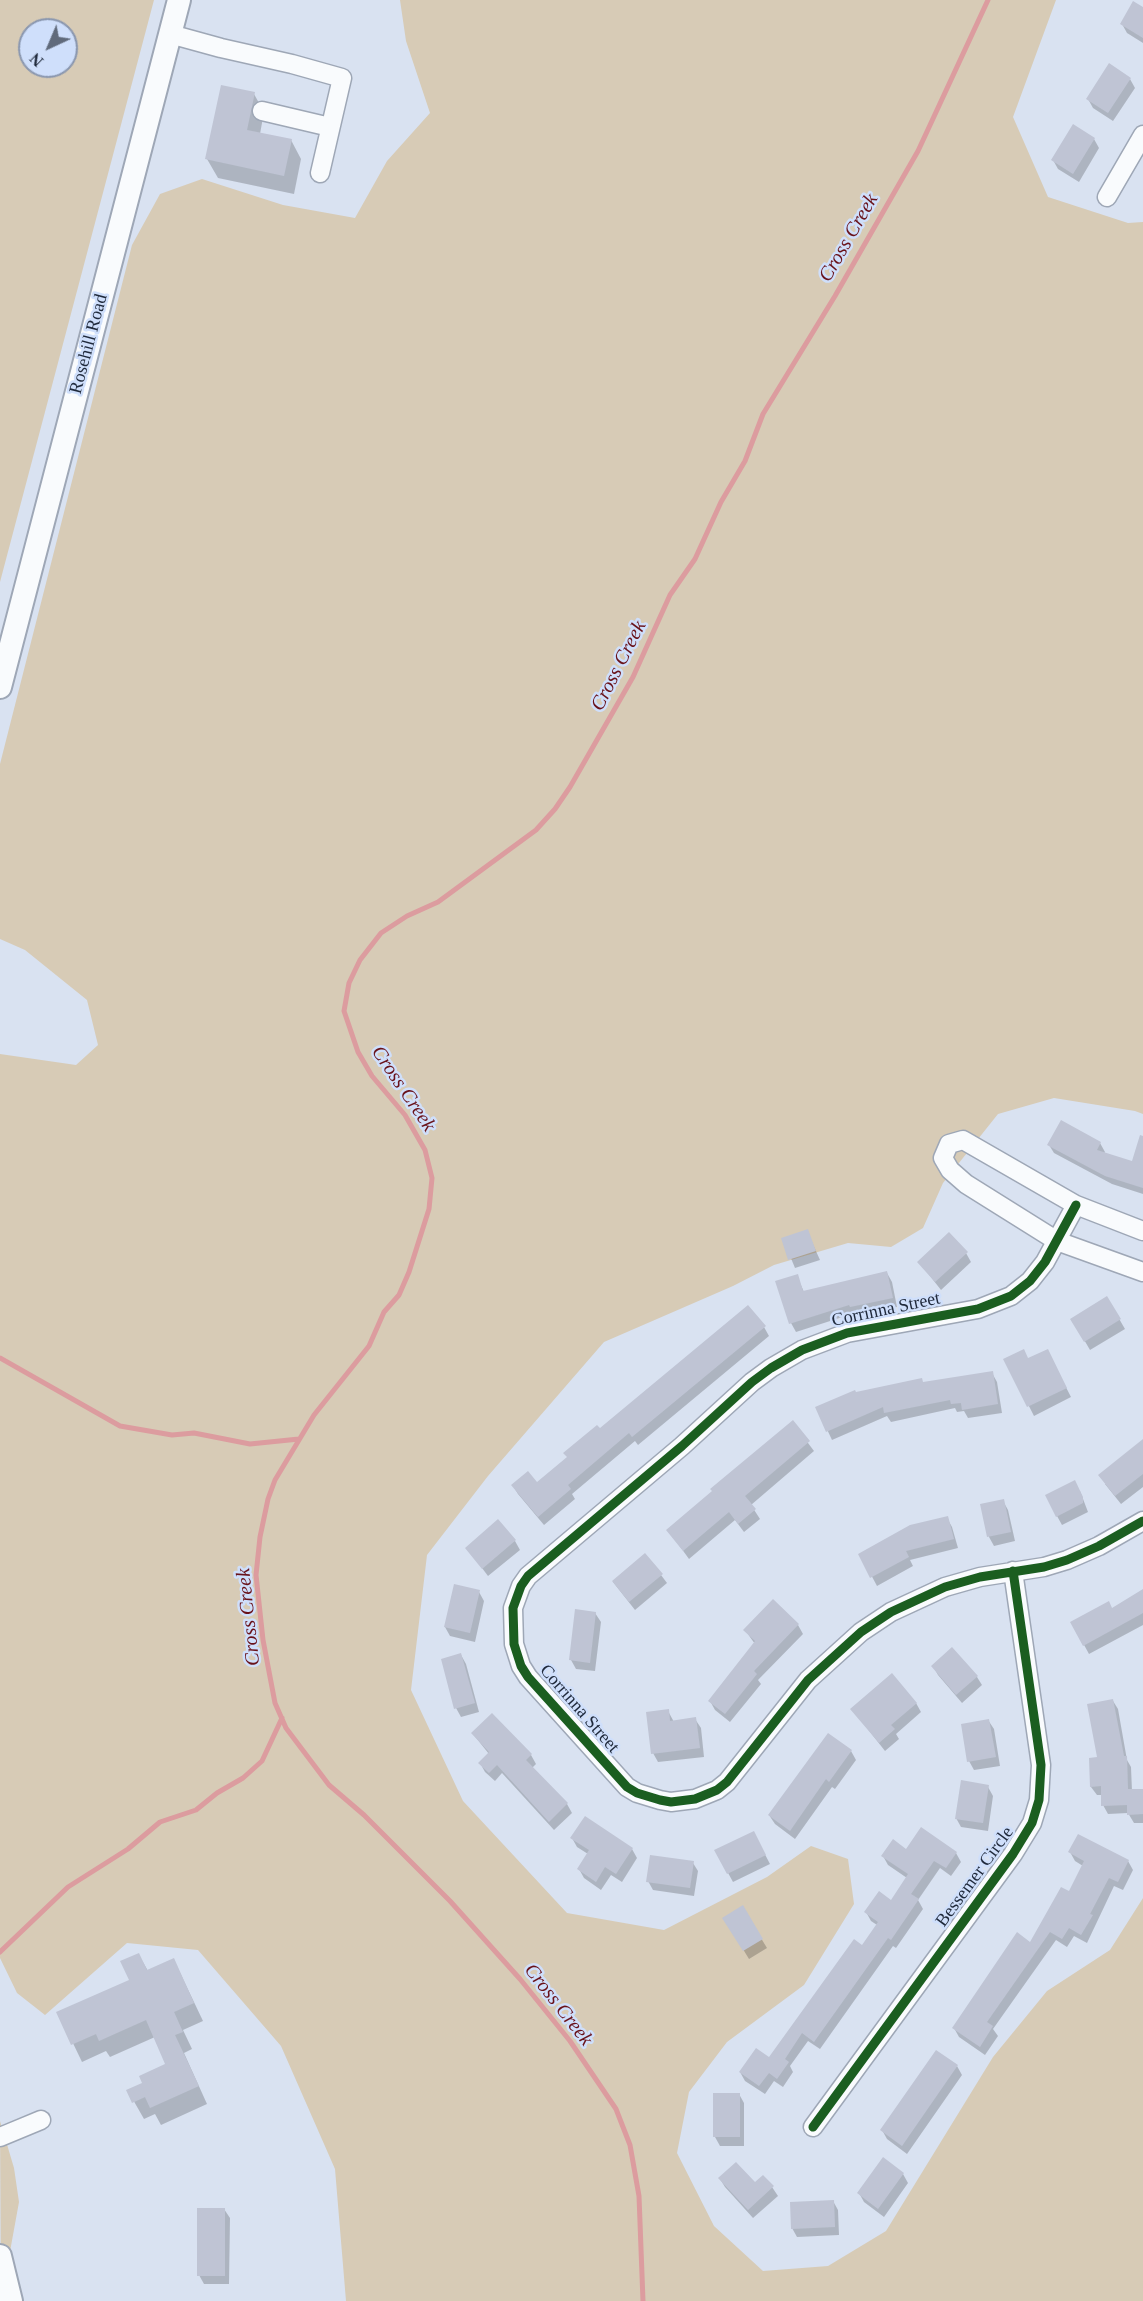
<!DOCTYPE html>
<style>
body{margin:0}
#map{position:relative;width:1143px;height:2301px;overflow:hidden;background:#d9e2f1;font-family:Georgia,serif}
canvas{display:block}
.north{position:absolute;left:18px;top:18px;width:60px;height:60px;box-sizing:border-box;background:#cfdffb;border:2px solid #8996ae;border-radius:50%;rotate:224deg;font-size:16px;font-weight:700;line-height:24px;text-align:center;color:#1f293b}
.north::after{content:'';display:block;margin:auto;width:21px;height:27px;background:#606a7b;clip-path:polygon(50% 0,100% 100%,50% 72%,0 100%)}
</style>
<div id="map">
<canvas width="1143" height="2301"></canvas>
<div class="north">N</div>
</div>
<script>
const c = document.querySelector('canvas').getContext('2d');
c.lineJoin = 'round';
function fill(path, color) { c.fillStyle = color; c.fill(path, 'evenodd'); }
const toPath = rows => new Path2D(rows.map(r => 'M' + r).join(''));
function strokePath(path, color, width, dash) { c.strokeStyle = color; c.lineWidth = width; c.lineCap = dash ? 'butt' : 'round'; c.setLineDash(dash || []); c.stroke(path); }
function label(font, color, halo, rows, align = 'center') {
  c.font = font + ' Georgia,serif'; c.lineWidth = 5; c.setLineDash([]); c.textBaseline = 'middle'; c.strokeStyle = halo; c.fillStyle = color; for (const [text, x, y, turn = 0] of rows) {
    c.save(); c.translate(x, y); c.rotate((+turn || 0) * Math.PI / 180); c.textAlign = isNaN(turn) ? turn : align; if (halo) c.strokeText(text, 0, 0); c.fillText(text, 0, 0); c.restore();
  }
}
fill(toPath([
 [0,0,154,0,0,582],
 [30,30,66,30,66,66,30,66],
 [400,0,1056,0,1013,117,1048,197,1128,223,1143,222,1143,1114,1135,1111,1054,1098,998,1114,943,1183,923,1228,891,1247,848,1243,774,1265,733,1286,604,1342,488,1476,427,1555,411,1690,463,1801,567,1913,664,1930,767,1877,811,1846,848,1859,854,1904,804,1985,727,2042,689,2092,677,2153,714,2226,763,2271,828,2266,886,2231,993,2057,1047,1991,1110,1950,1143,1898,1143,2301,346,2301,335,2169,281,2046,198,1950,127,1943,45,2015,17,1993,0,1958,0,1054,76,1065,98,1045,87,1000,25,950,0,939,0,764,132,245,160,194,202,179,283,205,355,218,387,161,430,113,406,41],
 [0,2121,14,2168,19,2202,1,2301]
]), '#d7cbb6');
fill(toPath([
 [1143,9,1143,43,1127,33,1122,24],
 [1130,79,1135,88,1113,121,1093,108,1088,99],
 [254,94,264,112,260,134,291,140,301,159,294,194,218,178,207,159],
 [1094,139,1099,148,1079,182,1058,169,1053,160],
 [1100,1143,1105,1152,1104,1154,1133,1163,1143,1154,1143,1194,1112,1184,1054,1153,1049,1145],
 [807,1231,820,1260,795,1268,783,1239],
 [966,1253,971,1262,941,1290,919,1262],
 [887,1273,892,1282,897,1307,856,1315,855,1313,796,1332,791,1323,797,1276,804,1292],
 [1107,1298,1125,1329,1090,1350,1072,1319],
 [764,1327,769,1336,638,1445,635,1441,572,1494,575,1499,544,1525,518,1494,513,1486,537,1484,600,1430],
 [1005,1359,1052,1360,1071,1397,1034,1416],
 [992,1373,997,1382,1002,1413,968,1418,964,1411,957,1412,955,1408,891,1422,887,1416,832,1440,817,1408,856,1393],
 [793,1423,814,1451,751,1505,760,1519,744,1532,735,1520,689,1559,668,1530],
 [1143,1451,1143,1487,1121,1504,1105,1484],
 [1080,1491,1088,1512,1062,1525,1057,1516],
 [1003,1501,1008,1510,1015,1541,994,1546,989,1537,982,1506],
 [947,1518,952,1527,958,1548,910,1560,913,1566,877,1586,860,1554],
 [515,1541,520,1550,488,1576,467,1548],
 [661,1575,667,1583,635,1610,613,1582],
 [1143,1590,1143,1625,1089,1654,1072,1623,1112,1610],
 [479,1592,484,1601,475,1642,450,1636,445,1627],
 [595,1613,601,1622,595,1671,576,1669,571,1660],
 [798,1625,803,1634,758,1680,761,1684,730,1722,715,1710,710,1701,755,1644,745,1630],
 [461,1655,466,1664,479,1712,461,1717,456,1708],
 [933,1666,977,1677,982,1685,962,1703,938,1675],
 [1113,1701,1118,1709,1127,1760,1131,1767,1132,1791,1143,1790,1143,1823,1134,1823,1128,1813,1108,1814,1103,1805,1102,1795,1097,1795,1091,1787],
 [916,1703,921,1712,896,1734,899,1739,885,1751,852,1709],
 [668,1711,674,1722,695,1719,701,1728,704,1757,658,1762,653,1753],
 [988,1720,994,1729,1000,1766,974,1770,969,1761],
 [473,1734,531,1755,536,1764,532,1768,567,1804,572,1813,554,1830,502,1773,495,1781,485,1772,480,1763,489,1754],
 [851,1751,856,1760,835,1789,832,1787,795,1839,775,1824,769,1815],
 [988,1787,993,1796,988,1831,961,1827,956,1818],
 [572,1838,632,1849,637,1858,622,1882,611,1875,601,1890,584,1878,579,1869,588,1854,577,1847],
 [758,1841,770,1864,733,1882,716,1851],
 [906,1851,956,1853,961,1862,951,1876,940,1868,918,1900,923,1909,896,1948,893,1946,820,2049,808,2041,790,2066,793,2072,783,2087,774,2081,765,2094,745,2081,740,2072,769,2059,862,1947,877,1925,871,1921,866,1912,891,1902,907,1878,888,1865,883,1856],
 [1070,1852,1128,1861,1133,1870,1123,1890,1114,1886,1087,1943,1074,1936,1067,1947,1056,1940,993,2029,998,2036,985,2055,959,2037,954,2028,1030,1944,1069,1893,1083,1866,1075,1861],
 [693,1863,698,1871,694,1896,653,1890,648,1881],
 [742,1907,767,1948,749,1959,724,1918],
 [139,1955,148,1971,174,1960,203,2021,183,2030,192,2049,184,2053,207,2104,161,2125,155,2114,144,2119,128,2091,144,2084,167,2065,155,2037,110,2057,106,2051,82,2062,58,2012,131,1981],
 [957,2066,962,2075,907,2154,887,2139,882,2130],
 [739,2094,744,2103,744,2146,720,2146,715,2137],
 [883,2159,903,2174,908,2183,884,2217,864,2202,859,2193],
 [720,2179,772,2187,778,2196,753,2218,725,2187],
 [833,2201,838,2210,839,2235,797,2237,792,2228],
 [224,2209,230,2218,229,2284,204,2284,199,2275]
]), '#0003');
strokePath(toPath([
 [0,1358,120,1426,172,1435,194,1433,250,1444,299,1439],
 [0,1952,68,1887,128,1849,160,1822,196,1810,217,1793,243,1778,262,1761,282,1718],
 [643,2301,639,2196,630,2145,616,2109,570,2041,520,1979,450,1901,364,1815,329,1785,286,1728,275,1703,263,1640,256,1575,260,1537,268,1499,275,1480,314,1415,369,1346,384,1312,399,1295,409,1272,429,1209,432,1178,425,1150,405,1115,372,1076,358,1052,344,1011,349,983,360,960,381,933,407,916,438,902,536,830,555,809,570,787,633,677,670,595,695,559,721,502,745,461,763,414,835,296,918,151,988,0]
]), '#dc9c9f', 5);
fill(toPath([
 [1133,1,1143,7,1143,38,1120,24],
 [1109,63,1131,78,1108,113,1086,99],
 [221,85,255,92,247,130,292,139,284,176,205,159],
 [1073,124,1095,138,1073,174,1051,160],
 [1061,1120,1101,1142,1097,1150,1132,1161,1140,1135,1143,1136,1143,1188,1105,1176,1047,1145],
 [808,1229,816,1251,788,1260,781,1238],
 [949,1232,968,1252,935,1282,917,1262],
 [887,1271,893,1298,850,1307,849,1305,789,1324,775,1281,798,1274,803,1291],
 [1107,1296,1121,1319,1084,1342,1070,1319],
 [748,1305,766,1326,632,1437,629,1433,568,1485,571,1489,538,1517,511,1485,528,1471,537,1482,567,1457,563,1453,597,1425,600,1428],
 [1024,1349,1028,1358,1048,1349,1067,1388,1027,1407,1003,1359],
 [993,1371,998,1404,962,1410,961,1403,951,1404,950,1400,884,1413,883,1407,826,1432,815,1407,855,1390,856,1392,922,1378,923,1382],
 [793,1420,810,1441,745,1496,756,1509,738,1524,729,1512,683,1551,666,1530,712,1491,710,1489],
 [1143,1439,1143,1474,1115,1496,1098,1475],
 [1075,1480,1083,1497,1083,1503,1056,1517,1045,1495],
 [1004,1499,1011,1532,987,1537,980,1504],
 [948,1516,954,1539,906,1551,909,1557,870,1578,858,1554,910,1525],
 [498,1519,516,1540,482,1569,465,1548],
 [645,1553,663,1574,629,1602,612,1581],
 [454,1584,480,1590,470,1633,444,1627],
 [1143,1589,1143,1613,1083,1646,1070,1622,1109,1601,1112,1608],
 [773,1599,799,1624,754,1671,757,1674,725,1714,708,1701,755,1641,743,1630],
 [575,1609,596,1612,590,1663,569,1660],
 [952,1647,978,1676,956,1695,931,1666],
 [461,1653,475,1703,454,1709,441,1659],
 [892,1673,917,1703,891,1725,895,1729,879,1743,850,1709],
 [1113,1699,1124,1756,1127,1756,1128,1789,1143,1789,1143,1814,1127,1815,1127,1805,1101,1806,1101,1786,1090,1787,1089,1758,1097,1757,1087,1704],
 [669,1709,670,1721,696,1717,700,1748,651,1754,646,1712],
 [492,1713,532,1754,526,1760,568,1803,549,1822,497,1765,489,1773,478,1763,489,1752,471,1733],
 [989,1719,996,1757,967,1762,961,1724],
 [828,1733,852,1750,829,1782,826,1779,790,1831,768,1815],
 [961,1780,989,1785,983,1823,955,1819],
 [585,1816,633,1848,616,1874,605,1867,596,1882,577,1869,589,1850,570,1838],
 [921,1827,957,1852,946,1868,934,1861,911,1894,919,1899,891,1940,888,1938,814,2042,802,2033,785,2059,789,2062,777,2079,769,2073,759,2086,739,2072,756,2048,769,2057,854,1939,862,1945,878,1922,864,1912,879,1891,891,1900,908,1874,881,1856,893,1839,906,1849],
 [754,1831,766,1855,727,1874,714,1850],
 [1078,1834,1129,1860,1118,1882,1109,1878,1090,1914,1093,1915,1081,1935,1069,1928,1062,1939,1050,1932,987,2022,993,2026,980,2047,952,2028,1017,1932,1030,1942,1061,1887,1069,1891,1084,1861,1068,1852],
 [650,1855,694,1861,690,1888,646,1882],
 [743,1905,763,1939,743,1951,722,1918],
 [139,1953,147,1970,174,1958,194,2003,174,2012,183,2032,175,2035,199,2086,150,2108,145,2097,132,2103,126,2090,142,2083,139,2076,165,2064,146,2020,99,2041,96,2034,71,2045,56,2012,129,1980,120,1961],
 [936,2050,958,2065,902,2146,880,2130],
 [713,2093,740,2093,740,2137,713,2137],
 [883,2157,904,2173,878,2209,857,2193],
 [736,2162,755,2182,763,2175,774,2186,748,2210,718,2178],
 [834,2200,835,2227,791,2229,790,2202],
 [197,2208,225,2208,225,2276,197,2276]
]), '#bfc4d4');
const minor = toPath([
 [170,34,221,48,292,64,342,78,320,173],
 [262,111,330,127],
 [1107,197,1143,135],
 [1076,1205,1045,1262,1030,1281,1011,1296,978,1309,847,1333,802,1350,771,1368,752,1382,682,1446,528,1576,521,1586,513,1608,514,1644,521,1666,528,1677,627,1787,637,1793,660,1800,671,1802,695,1799,717,1790,727,1782,808,1680,861,1632,891,1612,945,1587,980,1577,1044,1567,1067,1560,1099,1546,1143,1521],
 [1143,1231,1076,1205,963,1140,949,1144,943,1158,950,1170,966,1184,1057,1241,1143,1272],
 [813,2127,1013,1854,1032,1823,1039,1800,1041,1765,1013,1571],
 [0,2137,41,2120]
]);
const major = toPath([
 [0,687,179,0],
 [0,2256,11,2301]
]);
strokePath(minor, '#9ea7b6', 21);
strokePath(major, '#9ea7b6', 26);
strokePath(minor, '#f9fbfd', 18);
strokePath(major, '#f9fbfd', 22);
strokePath(toPath([
 [1076,1205,1045,1262,1030,1281,1011,1296,978,1309,847,1333,802,1350,771,1368,752,1382,682,1446,528,1576,521,1586,513,1608,514,1644,521,1666,528,1677,627,1787,637,1793,660,1800,671,1802,695,1799,717,1790,727,1782,808,1680,861,1632,891,1612,945,1587,980,1577,1044,1567,1067,1560,1099,1546,1143,1521],
 [813,2127,1013,1854,1032,1823,1039,1800,1041,1765,1013,1571]
]), '#1b5e20', 9);
label('18px', '#1f293b', '#cfdffb', [
 ["Rosehill Road",89,344,-75],
 ["Corrinna Street",886,1310,-12],
 ["Corrinna Street",579,1709,49],
 ["Bessemer Circle",975,1877,-54]
]);
label('italic 20px', '#69121a', '#cfdffb', [
 ["Cross Creek",849,238,-60],
 ["Cross Creek",619,666,-63],
 ["Cross Creek",403,1089,56],
 ["Cross Creek",249,1617,-96],
 ["Cross Creek",558,2005,52]
]);
</script>
